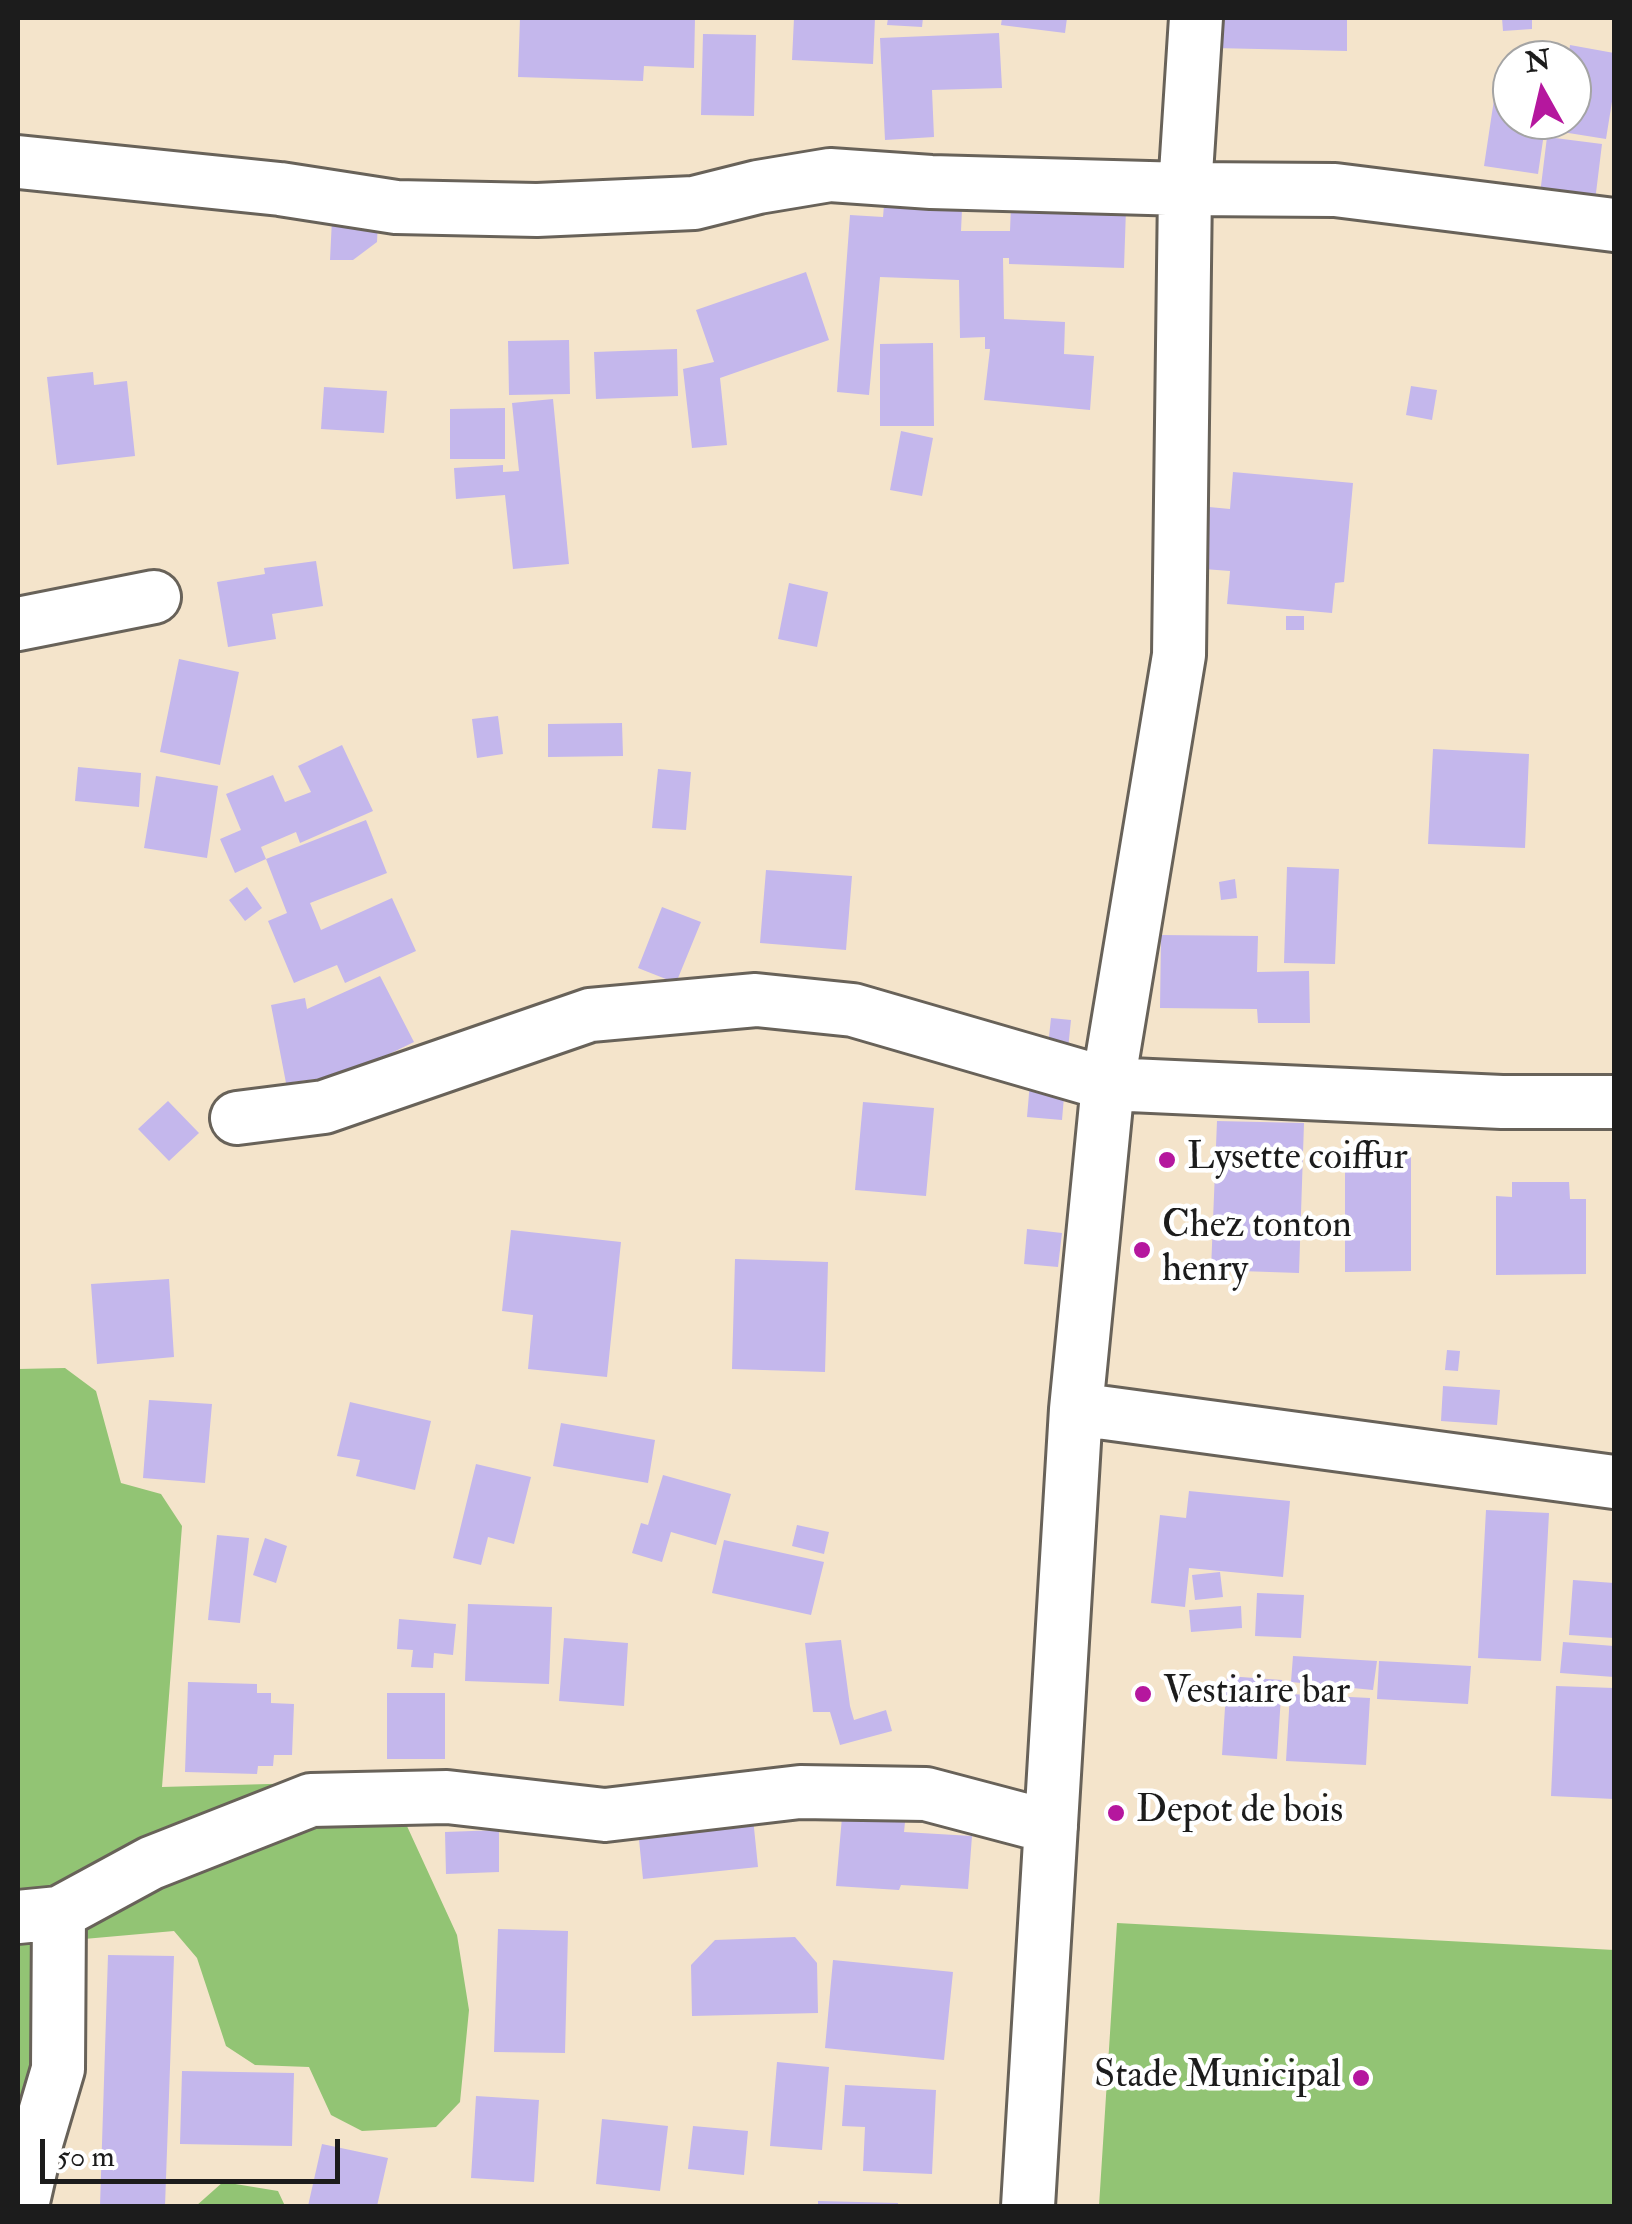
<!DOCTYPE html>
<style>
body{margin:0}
#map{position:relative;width:1632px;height:2224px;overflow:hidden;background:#f4e4cb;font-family:"IM FELL Double Pica",serif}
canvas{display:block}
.frame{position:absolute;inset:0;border:20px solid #1c1c1c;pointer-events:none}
.north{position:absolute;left:1492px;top:40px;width:100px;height:100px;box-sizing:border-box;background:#fff;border:2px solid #a4a4a4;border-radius:50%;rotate:352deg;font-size:28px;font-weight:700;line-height:40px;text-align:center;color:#1c1c1c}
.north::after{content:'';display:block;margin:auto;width:35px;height:45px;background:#b5179e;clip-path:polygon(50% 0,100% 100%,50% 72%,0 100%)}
.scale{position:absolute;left:40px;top:2139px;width:300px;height:45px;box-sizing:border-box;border:5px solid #1c1c1c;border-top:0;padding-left:12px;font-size:30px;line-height:35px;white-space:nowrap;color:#1c1c1c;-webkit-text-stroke:8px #fff;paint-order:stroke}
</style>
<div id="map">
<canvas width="1632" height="2224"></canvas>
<div class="frame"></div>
<div class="north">N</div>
<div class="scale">50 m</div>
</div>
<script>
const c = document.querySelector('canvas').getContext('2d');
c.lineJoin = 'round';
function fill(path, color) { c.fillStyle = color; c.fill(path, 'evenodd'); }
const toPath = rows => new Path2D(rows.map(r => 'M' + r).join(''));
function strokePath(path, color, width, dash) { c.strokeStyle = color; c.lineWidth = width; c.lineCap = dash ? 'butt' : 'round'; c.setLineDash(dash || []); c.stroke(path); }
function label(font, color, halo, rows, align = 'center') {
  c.font = font + ' "IM FELL Double Pica",serif'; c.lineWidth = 9; c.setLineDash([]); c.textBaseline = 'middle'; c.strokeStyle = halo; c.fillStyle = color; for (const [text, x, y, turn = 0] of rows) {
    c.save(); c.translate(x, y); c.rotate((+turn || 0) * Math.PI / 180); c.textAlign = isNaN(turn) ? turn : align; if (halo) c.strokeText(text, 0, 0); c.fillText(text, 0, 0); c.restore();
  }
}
fill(toPath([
 [65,1368,96,1391,121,1483,161,1494,182,1526,162,1787,340,1782,395,1800,457,1935,469,2010,460,2102,436,2127,362,2131,331,2115,309,2067,255,2065,226,2046,197,1958,174,1931,84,1939,36,2114,18,2114,18,1369],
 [1117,1923,1614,1950,1614,2206,1099,2206],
 [223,2182,278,2191,285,2206,196,2206]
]), '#92c474');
fill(toPath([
 [520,18,695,18,694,68,644,66,643,81,518,77],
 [794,18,875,18,873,64,792,60],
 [888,18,923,18,922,27,887,25],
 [1002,18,1067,18,1065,33,1001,25],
 [1215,18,1347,18,1347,51,1214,48],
 [1502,18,1532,18,1532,29,1503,31],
 [999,33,1002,88,932,90,934,137,885,140,880,38],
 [703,34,756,35,754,116,701,115],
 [1570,45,1614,53,1614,89,1606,139,1556,131,1558,120,1572,120,1572,60,1568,60],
 [1498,73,1512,75,1512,120,1546,120,1538,174,1484,166],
 [1547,137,1602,144,1595,201,1540,194],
 [884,205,962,209,961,231,1010,231,1011,205,1126,209,1124,268,1009,264,1009,258,1003,258,1004,319,1065,322,1064,354,1094,356,1090,410,984,400,990,349,985,349,985,337,960,338,959,280,880,277,869,395,837,392,850,215,883,217],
 [332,219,378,220,377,242,353,260,330,260],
 [806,272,829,340,720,378,727,445,692,448,683,369,714,362,696,310],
 [569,340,570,394,509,395,508,341],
 [933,343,934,426,880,426,880,344],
 [677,349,678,396,596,399,594,352],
 [93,372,94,385,127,381,135,456,57,465,47,377],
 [1411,386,1437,390,1432,420,1406,415],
 [324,387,387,391,384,433,321,429],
 [553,399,569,564,513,569,505,495,456,499,454,468,503,465,503,472,519,471,512,403],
 [505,408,505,459,450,459,450,409],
 [901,431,933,438,922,496,890,490],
 [1233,472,1353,483,1344,582,1335,583,1332,613,1227,604,1230,571,1204,569,1209,507,1230,509],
 [316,561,323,606,272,614,276,639,228,647,217,582,265,574,264,568],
 [789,583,828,592,817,647,778,639],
 [1286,616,1304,616,1304,630,1286,630],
 [179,659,239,672,220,765,160,752],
 [498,716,503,754,477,758,472,719],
 [622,723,623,756,548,757,548,724],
 [342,745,373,811,300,843,296,832,261,847,266,859,235,873,220,839,241,830,226,794,273,775,285,802,311,792,298,766],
 [1433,749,1529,754,1525,848,1428,844],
 [78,767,141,773,139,807,75,801],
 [658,769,691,772,686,830,652,828],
 [156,776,218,786,207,858,144,848],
 [366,820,387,873,310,903,321,930,392,898,416,951,345,983,337,965,294,983,268,921,287,913,266,859],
 [1287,867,1339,869,1335,964,1284,963],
 [766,870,852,876,846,950,760,943],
 [1235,879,1237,898,1221,900,1219,882],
 [247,887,262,908,245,921,229,900],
 [662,907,701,922,676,983,638,968],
 [1161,935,1258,936,1257,972,1309,971,1310,1023,1258,1023,1257,1009,1160,1008],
 [380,976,414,1042,346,1075,286,1083,271,1005,305,998,307,1009],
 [1051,1018,1071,1020,1068,1049,1048,1046],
 [1030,1082,1065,1085,1062,1120,1027,1117],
 [168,1101,199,1133,169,1161,138,1129],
 [863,1102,934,1108,926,1196,855,1190],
 [1217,1121,1304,1123,1299,1273,1211,1270],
 [1345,1150,1411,1150,1411,1271,1345,1272],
 [1512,1182,1569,1182,1570,1199,1586,1199,1586,1274,1496,1275,1496,1196,1512,1197],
 [1027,1229,1062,1233,1058,1267,1024,1264],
 [511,1230,621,1242,607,1377,528,1369,533,1315,502,1311],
 [735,1259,828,1262,825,1372,732,1369],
 [169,1279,174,1357,97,1364,91,1284],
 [1447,1350,1460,1351,1458,1371,1445,1370],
 [1443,1386,1500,1390,1497,1425,1441,1421],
 [149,1400,212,1404,205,1483,143,1478],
 [350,1402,431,1421,415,1490,356,1476,360,1460,337,1456],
 [561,1423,655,1440,648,1483,553,1466],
 [476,1464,531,1477,514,1544,488,1537,481,1565,453,1558],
 [663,1475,731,1494,716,1545,671,1532,662,1562,632,1553,641,1523,648,1525],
 [1189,1491,1290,1501,1283,1577,1189,1568,1185,1607,1151,1603,1160,1515,1186,1518],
 [1486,1510,1549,1513,1541,1661,1478,1658],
 [797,1525,829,1532,824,1554,792,1546],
 [217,1535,249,1538,240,1623,208,1620],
 [265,1538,287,1546,276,1583,253,1575],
 [724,1540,824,1562,811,1615,712,1593],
 [1220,1572,1223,1597,1195,1600,1192,1575],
 [1573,1580,1614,1583,1614,1638,1569,1635],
 [1257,1593,1304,1595,1301,1638,1255,1636],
 [468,1604,552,1607,549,1684,465,1681],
 [1241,1606,1242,1628,1191,1632,1189,1610],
 [399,1619,456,1624,453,1655,434,1653,433,1668,411,1667,413,1650,397,1649],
 [564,1638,628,1643,624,1706,559,1701],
 [841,1640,850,1706,854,1720,886,1710,892,1731,840,1745,830,1712,813,1712,805,1643],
 [1563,1642,1614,1646,1614,1677,1560,1673],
 [1293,1656,1377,1661,1373,1690,1291,1682],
 [1379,1661,1471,1666,1468,1704,1377,1699],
 [1227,1676,1282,1680,1277,1759,1222,1755],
 [188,1682,257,1684,257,1693,271,1693,271,1703,294,1704,292,1755,274,1755,273,1766,258,1766,257,1774,185,1772],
 [1556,1686,1614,1688,1614,1799,1551,1796],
 [387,1693,445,1693,445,1759,387,1759],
 [1290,1694,1370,1698,1366,1765,1286,1761],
 [842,1817,905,1822,904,1832,972,1836,968,1889,901,1885,899,1890,836,1886],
 [753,1818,758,1867,643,1879,638,1830],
 [499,1830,499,1872,446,1874,445,1832],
 [498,1929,568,1931,565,2053,494,2052],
 [795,1937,817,1963,818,2013,692,2016,691,1965,715,1940],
 [108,1955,174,1956,165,2206,100,2206],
 [833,1960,953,1972,944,2060,825,2048],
 [777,2062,829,2067,822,2150,770,2146],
 [182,2071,294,2073,292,2146,180,2144],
 [845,2085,936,2090,932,2174,863,2171,865,2127,842,2126],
 [476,2096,539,2100,534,2182,471,2178],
 [602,2119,668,2126,660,2191,596,2184],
 [693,2126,748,2131,744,2175,688,2169],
 [322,2144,388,2158,377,2206,308,2206],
 [818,2201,898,2203,898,2206,818,2206]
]), '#c4b7ec');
const minor = toPath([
 [18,162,280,189,396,207,537,210,694,203,758,187,830,175,931,182,1185,189,1335,190,1614,225],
 [18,624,154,597],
 [237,1118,324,1107,590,1015,756,1000,853,1010,1108,1084,1502,1102,1614,1102],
 [1076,1409,1614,1482],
 [18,1917,59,1913,151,1863,311,1800,447,1797,605,1815,800,1792,926,1794,1051,1827],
 [22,2206,37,2140,58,2069,59,1913],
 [1028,2206,1076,1409,1108,1084,1179,655,1185,189,1196,18]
]);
strokePath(minor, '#686259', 58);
strokePath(minor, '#fff', 52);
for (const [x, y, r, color] of [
 [1167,1160,10,"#b5179e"],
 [1142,1250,10,"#b5179e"],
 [1143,1694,10,"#b5179e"],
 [1116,1813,10,"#b5179e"],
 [1361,2078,10,"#b5179e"]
]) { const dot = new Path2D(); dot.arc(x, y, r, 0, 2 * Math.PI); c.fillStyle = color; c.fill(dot); strokePath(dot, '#fff', 4); }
label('38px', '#1c1c1c', '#fff', [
 ["Lysette coiffur",1187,1160],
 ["Chez tonton",1162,1228],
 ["henry",1162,1272],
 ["Vestiaire bar",1163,1694],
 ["Depot de bois",1136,1813],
 ["Stade Municipal",1341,2078,"right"]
], 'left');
</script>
